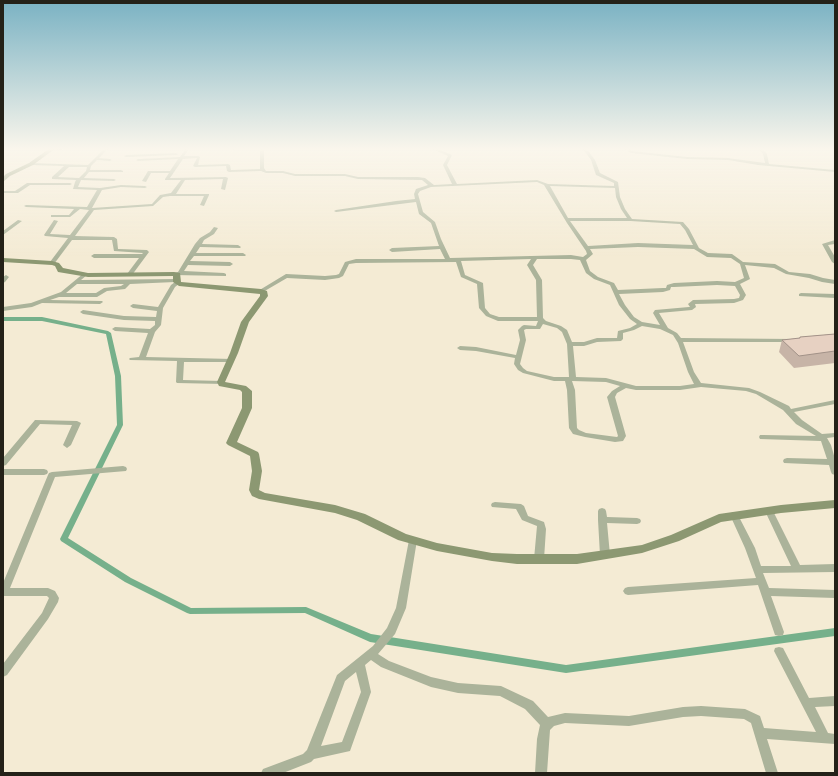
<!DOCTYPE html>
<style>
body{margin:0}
#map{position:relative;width:838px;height:776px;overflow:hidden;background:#f4ebd4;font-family:Montserrat,sans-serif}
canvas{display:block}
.frame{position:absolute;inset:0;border:4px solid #242118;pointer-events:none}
</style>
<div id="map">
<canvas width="838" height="776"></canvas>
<div class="frame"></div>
</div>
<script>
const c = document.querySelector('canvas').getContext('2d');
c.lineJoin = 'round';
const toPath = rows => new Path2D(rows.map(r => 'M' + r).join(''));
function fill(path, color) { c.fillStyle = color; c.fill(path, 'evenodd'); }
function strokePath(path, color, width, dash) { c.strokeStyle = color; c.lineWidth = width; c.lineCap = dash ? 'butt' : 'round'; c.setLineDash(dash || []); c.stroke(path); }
fill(toPath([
 [3,317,42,317,108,331,111,333,121,376,123,425,68,538,131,578,191,608,306,607,371,634,566,665,835,628,835,636,566,673,370,642,305,613,190,614,187,613,125,582,61,541,60,539,117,425,115,376,106,334,42,321,3,321,3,317]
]), '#76b08b');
fill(toPath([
 [52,148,89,148,53,150,52,150,52,148],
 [105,148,109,148,99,158,110,159,112,160,110,161,97,160,91,166,90,170,121,170,123,171,123,172,89,172,84,178,114,179,116,180,114,181,81,180,78,187,100,188,121,185,145,186,147,187,145,188,121,187,102,190,92,208,152,204,160,195,171,193,181,180,165,180,165,179,169,173,151,173,146,182,142,181,148,171,170,171,178,159,138,161,136,160,138,159,180,157,186,148,190,148,184,156,198,156,200,157,198,165,228,164,230,165,231,170,260,169,260,148,264,148,264,168,266,171,283,171,295,174,345,174,358,177,418,177,425,178,434,185,452,184,443,165,448,156,430,148,436,148,452,155,447,165,457,184,537,180,548,184,614,186,614,183,596,175,591,160,583,149,574,148,586,148,595,160,600,173,618,182,620,197,625,209,632,219,683,222,689,229,699,248,708,253,732,254,743,262,775,264,789,272,810,274,823,278,835,280,835,284,822,282,809,278,786,274,774,268,745,265,750,279,740,284,746,295,743,300,734,303,695,304,696,307,692,310,659,313,668,328,677,333,681,338,793,339,794,340,793,341,791,342,683,342,694,372,701,383,749,388,760,392,789,406,791,409,835,400,835,404,794,412,802,420,822,434,835,433,835,437,827,438,831,445,835,459,835,475,832,474,831,472,829,465,784,463,783,461,784,459,787,458,827,459,821,441,760,439,759,437,760,435,763,435,816,436,796,424,783,410,756,394,746,391,701,387,680,390,636,390,626,388,617,393,615,397,626,436,623,441,615,442,585,437,573,434,569,428,567,390,565,381,554,381,523,373,518,370,514,364,515,358,476,351,460,350,457,348,460,346,476,347,516,355,520,340,518,330,522,326,524,325,536,326,538,321,498,321,486,316,479,308,477,284,461,277,456,262,356,263,349,264,343,276,339,278,325,280,287,278,263,292,259,292,258,291,286,274,325,276,336,275,339,274,345,262,356,259,445,259,440,249,392,252,389,250,392,248,439,246,431,223,419,214,416,202,336,212,334,211,336,210,396,201,415,199,414,194,416,189,428,185,422,180,358,179,345,176,295,176,283,173,266,173,261,171,229,172,227,171,226,166,195,167,193,166,197,158,183,159,170,178,226,177,228,178,225,190,221,189,223,179,185,180,176,194,209,194,209,195,204,206,200,205,204,196,170,196,163,197,153,206,94,210,75,236,114,237,117,239,118,249,147,250,149,252,132,275,128,275,127,274,139,258,94,258,91,256,94,254,142,254,143,253,114,251,112,240,72,240,54,264,50,264,50,262,68,238,45,236,44,235,54,220,58,221,50,234,70,235,89,210,80,209,70,217,51,217,51,215,69,215,74,209,26,207,24,206,26,205,87,207,97,190,73,189,75,182,76,180,52,179,52,177,64,166,31,165,29,164,31,163,88,165,105,148],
 [69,167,87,167,86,171,79,178,58,177,69,167],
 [537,182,544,185,567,223,586,251,587,254,583,257,571,255,450,258,441,239,435,222,423,212,418,194,420,191,431,187,537,182],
 [550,186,615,188,616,197,621,209,627,218,568,218,550,186],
 [570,221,630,221,680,224,685,230,693,245,638,243,588,246,570,221],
 [638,247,694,249,707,257,731,258,740,264,744,278,735,282,717,281,674,283,667,285,666,288,663,288,618,290,614,283,598,277,590,271,586,260,593,254,590,249,638,247],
 [531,259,527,265,536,280,537,317,499,317,490,314,485,308,483,283,465,275,461,261,531,259],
 [537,259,571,259,580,260,586,273,594,279,610,285,619,305,630,319,637,324,630,328,618,331,617,338,597,338,584,342,572,342,567,330,561,326,546,321,543,318,542,280,533,265,537,259],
 [717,285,735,286,740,295,739,298,734,299,693,300,688,304,690,307,689,307,655,310,653,313,660,325,642,322,634,317,625,305,619,294,663,292,670,290,671,287,674,287,717,285],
 [543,324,557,328,562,332,567,344,569,377,554,377,527,371,523,368,520,364,526,340,524,330,526,329,540,329,543,324],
 [642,326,660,329,673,335,678,343,688,372,694,384,680,386,636,386,606,378,576,377,573,346,584,346,597,342,621,341,623,339,623,333,634,330,642,326],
 [572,381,606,382,620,386,612,391,607,397,618,436,617,437,586,433,579,430,577,428,575,390,572,381],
 [231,148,235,148,232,151,230,150,231,148],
 [623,148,628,148,632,151,687,157,728,158,765,163,763,154,758,148,762,148,767,154,769,164,835,170,835,172,758,165,728,160,687,159,631,153,623,148],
 [176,153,178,154,177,155,126,157,124,156,126,155,176,153],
 [27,183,70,183,72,184,70,185,30,185,18,193,3,193,3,191,15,191,27,183],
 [18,220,22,221,3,235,3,231,18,220],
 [214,227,218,228,214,234,204,240,202,244,238,245,241,247,240,248,200,247,196,253,243,253,246,255,245,256,194,256,190,261,230,262,233,264,230,266,188,265,184,271,224,273,226,274,226,276,174,275,174,273,178,272,195,244,200,238,210,232,214,227],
 [835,240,835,244,828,245,835,257,835,264,832,262,822,244,835,240],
 [84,273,87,275,81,280,179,279,180,280,178,281,180,283,175,287,163,308,161,325,155,332,146,357,233,359,234,360,231,362,184,362,183,380,222,381,224,382,225,383,224,384,177,383,176,382,177,361,130,360,129,359,130,358,139,357,148,333,115,331,112,329,115,327,150,329,155,325,155,321,124,320,83,314,80,312,83,310,124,316,156,317,157,311,133,308,130,306,133,304,158,307,171,285,175,282,130,284,125,289,107,291,97,297,59,297,50,300,102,301,103,302,100,304,42,303,32,307,3,311,3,307,31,303,61,292,84,273],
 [77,284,124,284,121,286,104,288,96,293,66,293,77,284],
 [6,275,9,277,5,282,3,283,3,277,6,275],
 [801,293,835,294,835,298,799,296,799,294,801,293],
 [35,420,77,421,81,423,71,445,67,448,63,445,72,425,40,424,6,465,3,466,3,458,35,420],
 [123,466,126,467,127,469,126,471,55,477,10,588,48,588,55,591,59,598,58,602,48,619,7,675,3,677,3,664,42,613,49,598,47,596,3,596,3,583,48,475,49,473,52,472,123,466],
 [3,469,44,469,47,470,48,472,47,474,44,475,3,475,3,469],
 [495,502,521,504,524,506,528,516,544,522,546,529,544,559,542,561,539,563,536,561,534,559,537,526,522,520,516,509,492,507,491,505,492,503,495,502],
 [602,508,605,509,606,511,607,517,637,518,640,519,641,521,640,523,637,524,607,523,610,555,608,557,605,558,602,557,600,555,598,520,598,511,599,509,602,508],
 [769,508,772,509,800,565,835,564,835,572,763,573,769,588,835,590,835,598,771,596,784,632,783,635,779,636,775,635,758,585,628,595,625,594,623,591,625,588,628,587,756,578,745,548,730,515,731,513,734,512,737,513,738,515,755,548,761,566,791,566,765,511,766,509,769,508],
 [413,537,416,538,417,540,406,608,395,634,378,654,389,661,431,677,458,683,501,686,533,701,548,717,565,713,629,716,683,707,701,706,745,709,760,716,764,728,816,732,774,651,775,648,779,647,783,648,809,698,835,696,835,706,815,707,828,733,835,734,835,744,767,739,778,773,766,773,751,723,744,719,701,716,683,717,629,726,565,723,554,726,550,730,547,773,535,773,537,739,540,725,525,709,500,696,458,693,431,687,381,667,371,660,365,665,371,692,350,751,314,759,311,762,283,773,261,773,263,769,303,754,307,750,337,675,373,646,387,628,396,608,409,540,410,538,413,537],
 [356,672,361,692,342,742,321,746,345,681,356,672]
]), '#abb39a');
fill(toPath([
 [50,148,56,148,33,165,10,176,3,182,3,177,6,174,29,163,50,148],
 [3,258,52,261,59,263,63,268,88,273,174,272,180,273,181,282,261,289,267,291,268,296,249,322,238,353,225,382,246,386,252,391,252,408,237,442,258,452,259,454,262,471,259,490,265,493,335,505,365,514,406,534,437,543,492,553,517,554,577,554,642,545,671,535,719,514,781,505,835,500,835,508,781,513,721,522,679,541,642,553,577,564,517,564,492,561,437,551,398,540,357,520,335,513,259,499,252,496,249,490,252,471,250,456,228,445,226,443,242,408,242,392,240,390,219,386,217,382,230,353,241,322,260,296,260,294,179,286,173,282,173,276,88,277,58,272,55,266,52,265,3,262,3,258]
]), '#8c9872');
fill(toPath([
 [835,334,835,363,794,368,779,352,782,340,799,338,800,337]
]), '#c7b4a7');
const building = toPath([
 [835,334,835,351,799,356,782,340,800,338,800,337,835,334]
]);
fill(building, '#e7d1c2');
strokePath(building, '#a29288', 1);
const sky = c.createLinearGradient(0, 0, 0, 257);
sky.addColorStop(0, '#7ab2c3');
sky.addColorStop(0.58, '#faf6ec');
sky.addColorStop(1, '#faf6ec00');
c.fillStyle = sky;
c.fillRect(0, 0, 838, 257);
</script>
